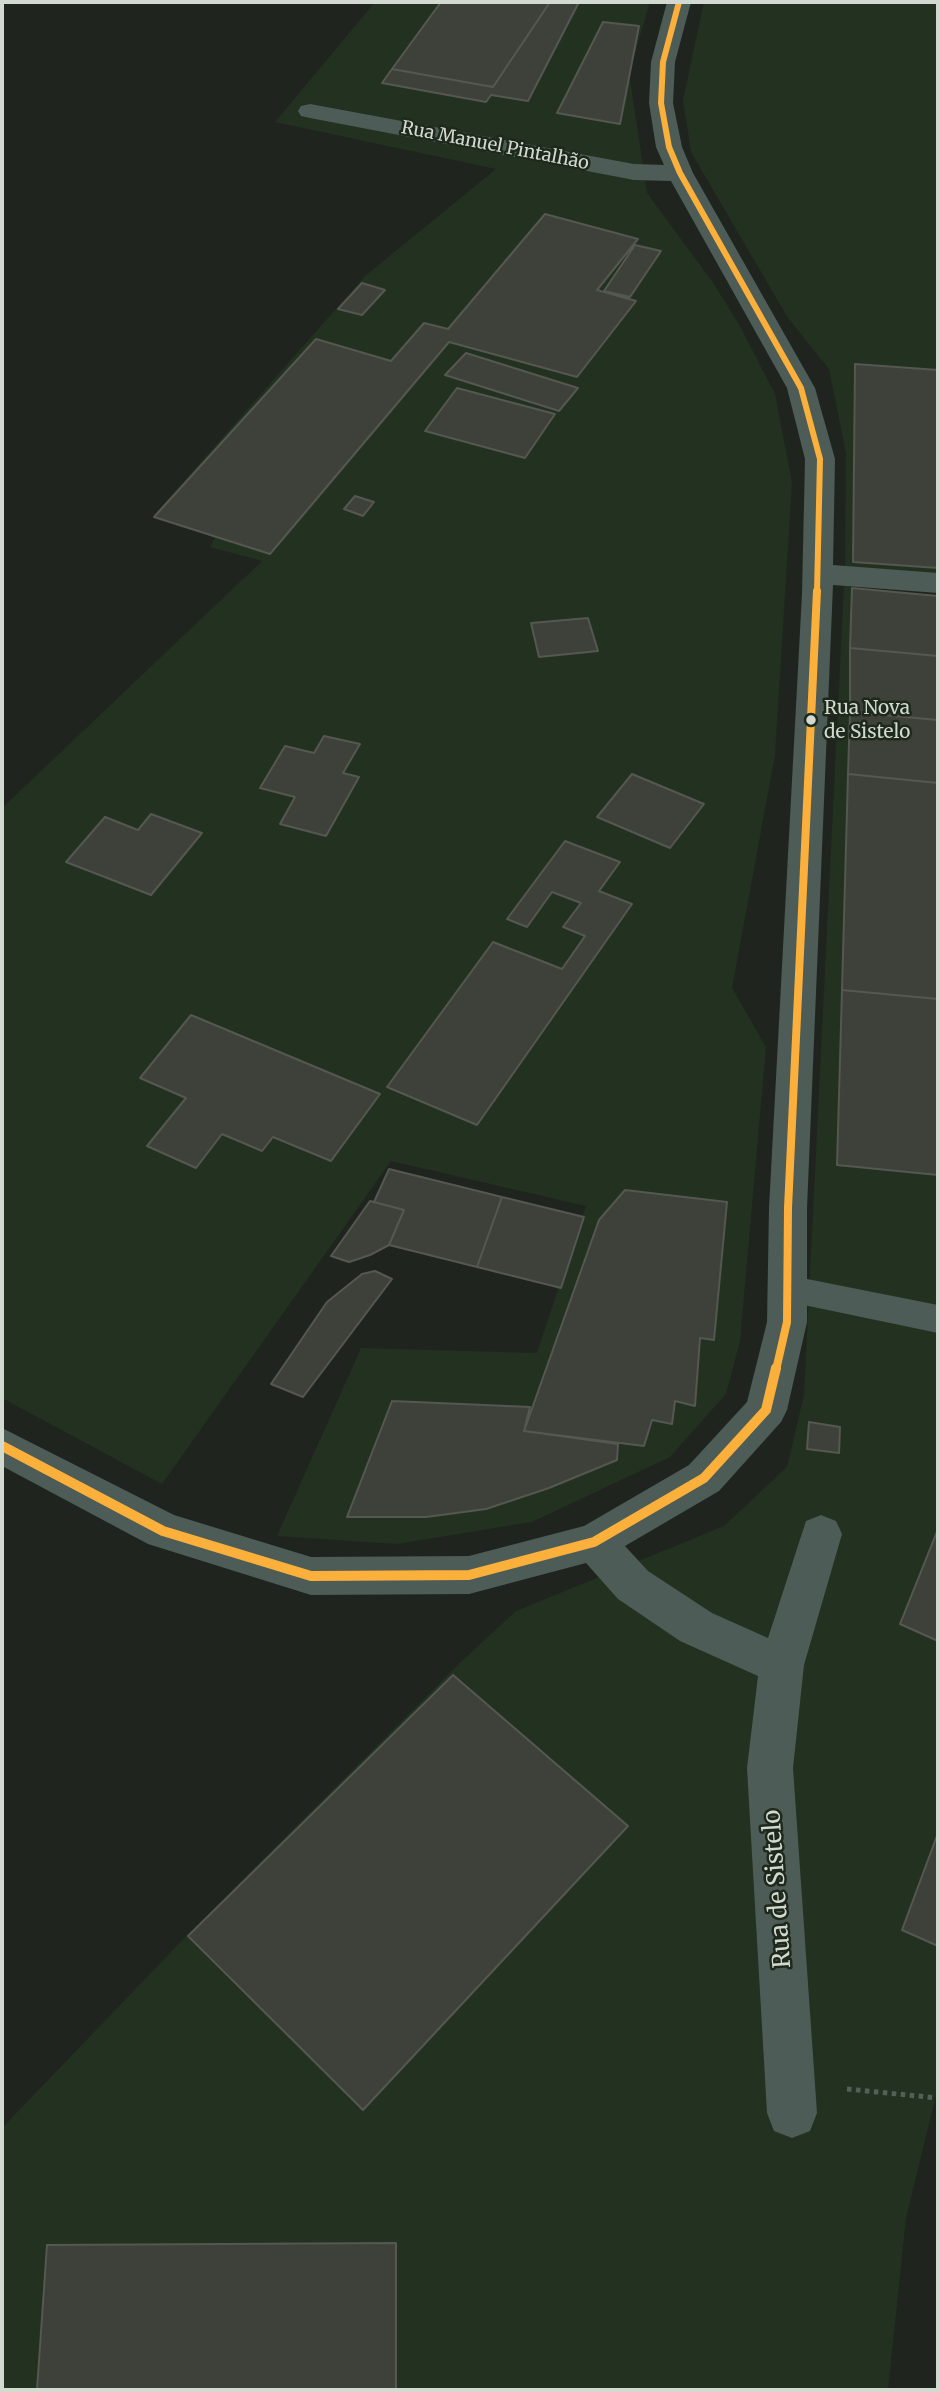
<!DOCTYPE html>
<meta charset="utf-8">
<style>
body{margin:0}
#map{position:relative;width:940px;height:2392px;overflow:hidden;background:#1f251e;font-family:Merriweather,serif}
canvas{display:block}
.frame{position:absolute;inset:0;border:4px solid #d2d9d0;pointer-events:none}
</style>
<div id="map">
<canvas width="940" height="2392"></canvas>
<div class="frame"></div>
</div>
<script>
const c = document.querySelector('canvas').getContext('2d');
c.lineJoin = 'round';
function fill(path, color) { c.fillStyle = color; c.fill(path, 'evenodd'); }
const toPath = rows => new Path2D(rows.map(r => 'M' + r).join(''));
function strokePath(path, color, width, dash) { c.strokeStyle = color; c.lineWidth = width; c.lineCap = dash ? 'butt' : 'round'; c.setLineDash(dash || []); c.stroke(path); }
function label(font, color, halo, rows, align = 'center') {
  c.font = font + ' Merriweather,serif'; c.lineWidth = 5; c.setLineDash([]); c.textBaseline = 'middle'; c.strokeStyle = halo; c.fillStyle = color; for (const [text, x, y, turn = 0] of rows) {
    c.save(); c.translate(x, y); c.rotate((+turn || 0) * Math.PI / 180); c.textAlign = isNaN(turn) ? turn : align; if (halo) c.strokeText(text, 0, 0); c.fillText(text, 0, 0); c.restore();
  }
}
fill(toPath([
 [375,2,650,2,629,73,647,193,714,284,741,328,775,394,792,483,775,755,732,988,766,1047,740,1341,726,1394,670,1457,532,1522,397,1544,277,1536,361,1348,537,1353,586,1206,391,1161,162,1484,2,1398,2,808,262,561,210,547,221,526,155,514,365,276,496,169,275,122],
 [704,2,938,2,938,574,845,567,846,453,829,369,788,318,691,152,683,100],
 [844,586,938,597,938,2087,906,2218,888,2390,2,2390,2,2128,194,1928,465,1658,516,1611,724,1526,787,1467,804,1395]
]), '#233120');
const building = toPath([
 [441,2,550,2,493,87,392,69,441,2],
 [550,2,579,2,528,101,491,95,486,102,382,83,392,69,493,87,550,2],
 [603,22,639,26,620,124,557,113,603,22],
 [545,214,638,239,597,290,636,301,577,377,449,342,270,554,154,517,316,339,391,361,424,323,448,329,545,214],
 [635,245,661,251,630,297,604,291,635,245],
 [362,283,385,290,362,315,338,309,362,283],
 [466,353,578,388,559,411,445,375,466,353],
 [855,364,938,370,938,568,853,562,855,364],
 [457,388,555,414,525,458,425,431,457,388],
 [355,496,374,502,363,516,344,509,355,496],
 [852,588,938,596,938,656,850,648,852,588],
 [588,618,598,651,539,657,531,623,588,618],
 [850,648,938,656,938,720,850,712,850,648],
 [850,712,938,720,938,783,848,774,850,712],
 [324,736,360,744,343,773,359,777,326,836,280,824,295,797,260,788,285,746,314,753,324,736],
 [632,774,704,804,670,848,597,817,632,774],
 [848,774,938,783,938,999,842,990,848,774],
 [151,814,202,833,151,895,66,862,105,817,138,830,151,814],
 [565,841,620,862,599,891,632,904,477,1125,387,1087,493,942,562,969,585,936,563,927,581,903,552,892,527,927,507,919,565,841],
 [842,990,938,999,938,1175,837,1165,842,990],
 [191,1015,380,1094,331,1161,273,1137,262,1151,222,1134,196,1168,147,1146,186,1098,140,1078,191,1015],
 [389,1169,502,1197,477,1267,389,1245,404,1210,374,1202,389,1169],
 [625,1190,727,1202,714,1340,700,1338,695,1406,675,1401,672,1424,652,1420,644,1446,524,1431,599,1220,625,1190],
 [502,1197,584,1217,561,1288,477,1267,502,1197],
 [370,1201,404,1210,389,1245,370,1255,349,1262,331,1256,370,1201],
 [375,1271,392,1279,303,1397,271,1384,327,1302,362,1274,375,1271],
 [392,1401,530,1407,524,1431,618,1444,617,1460,549,1488,486,1509,426,1517,347,1517,392,1401],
 [809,1422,840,1427,839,1453,807,1449,809,1422],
 [938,1529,938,1641,900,1624,938,1529],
 [453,1675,628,1826,363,2110,188,1936,453,1675],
 [938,1833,938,1946,902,1930,938,1833],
 [396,2243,396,2390,37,2390,47,2245,396,2243]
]);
fill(building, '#3e413a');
strokePath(building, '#555751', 2);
strokePath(toPath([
 [847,2089,938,2098]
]), '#535f59', 5, [4.5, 4.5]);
fill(toPath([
 [787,1275,938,1305,938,1333,775,1299,770,1289,775,1279,787,1275]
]), '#4d5c56');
fill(toPath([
 [667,2,691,2,675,62,673,103,682,147,693,173,815,388,835,459,833,565,938,573,938,593,833,585,807,1208,807,1322,787,1410,781,1422,719,1491,625,1546,648,1571,712,1613,768,1638,806,1521,821,1515,836,1521,842,1534,804,1665,793,1768,817,2113,810,2131,792,2138,774,2131,767,2113,747,1768,758,1676,680,1641,618,1599,586,1563,469,1594,311,1595,148,1544,2,1466,2,1428,174,1515,311,1557,469,1556,584,1526,689,1465,747,1402,767,1322,769,1208,802,594,805,459,787,388,671,181,634,180,310,118,301,116,298,111,301,106,310,104,634,164,664,165,656,147,649,103,651,62,667,2]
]), '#4d5c56');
strokePath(toPath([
 [679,2,663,62,661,103,669,147,680,173,801,388,820,459,817,592]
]), '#fbb03b', 6);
strokePath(toPath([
 [776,1370,787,1322,788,1208,817,591]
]), '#fbb03b', 8);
strokePath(toPath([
 [2,1446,163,1531,311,1576,469,1575,594,1542,704,1478,766,1410,776,1368]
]), '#fbb03b', 10);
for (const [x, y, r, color] of [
 [811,720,6,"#d2d9d0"]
]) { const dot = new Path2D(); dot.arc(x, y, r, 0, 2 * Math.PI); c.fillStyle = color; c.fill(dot); strokePath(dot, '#1e281b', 2.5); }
label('18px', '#d2d9d0', '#1e281b', [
 ["Rua Manuel Pintalhão",495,146,11]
]);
label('19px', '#d2d9d0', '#1e281b', [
 ["Rua Nova",824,709],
 ["de Sistelo",824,733]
], 'left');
label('24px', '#d2d9d0', '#1e281b', [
 ["Rua de Sistelo",778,1889,-94]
]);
</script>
